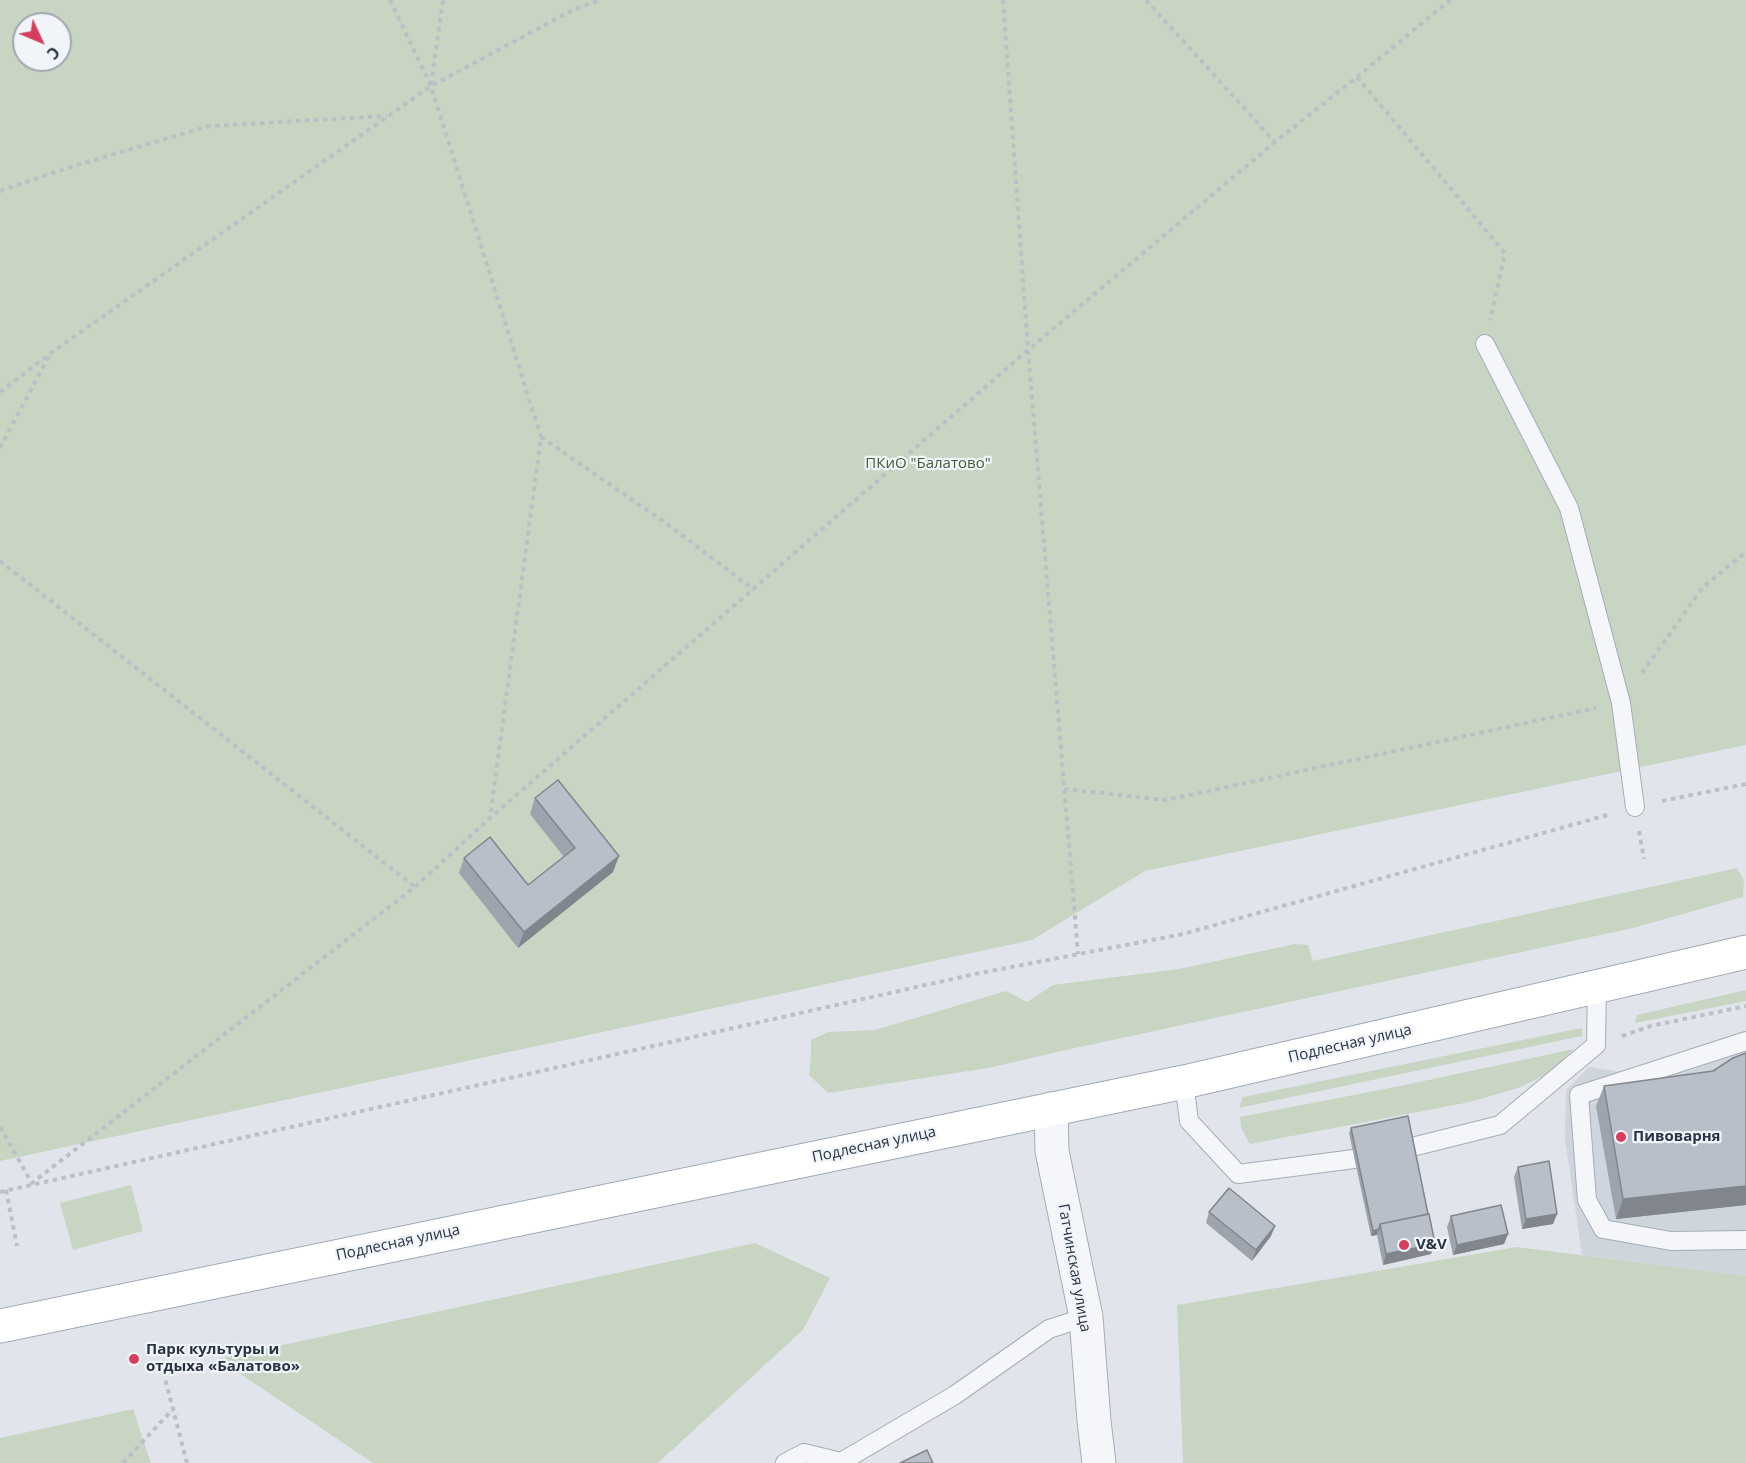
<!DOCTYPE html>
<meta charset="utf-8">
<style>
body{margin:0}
#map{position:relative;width:1746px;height:1463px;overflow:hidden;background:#e1e5eb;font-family:"Open Sans",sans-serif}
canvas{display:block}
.north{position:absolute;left:12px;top:12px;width:60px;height:60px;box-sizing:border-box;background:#f1f4f8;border:2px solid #a1a7b0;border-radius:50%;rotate:134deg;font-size:16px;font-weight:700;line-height:24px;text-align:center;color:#283444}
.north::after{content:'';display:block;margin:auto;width:21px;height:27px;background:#d73e5e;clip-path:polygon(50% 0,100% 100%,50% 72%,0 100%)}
</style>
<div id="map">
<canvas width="1746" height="1463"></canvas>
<div class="north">С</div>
</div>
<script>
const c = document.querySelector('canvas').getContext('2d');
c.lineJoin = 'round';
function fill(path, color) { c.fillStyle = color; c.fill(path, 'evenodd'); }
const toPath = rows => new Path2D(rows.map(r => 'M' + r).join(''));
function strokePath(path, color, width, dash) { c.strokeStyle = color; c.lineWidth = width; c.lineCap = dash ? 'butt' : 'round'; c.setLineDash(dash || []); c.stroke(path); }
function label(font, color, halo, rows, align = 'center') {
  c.font = font + ' "Open Sans",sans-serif'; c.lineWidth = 4.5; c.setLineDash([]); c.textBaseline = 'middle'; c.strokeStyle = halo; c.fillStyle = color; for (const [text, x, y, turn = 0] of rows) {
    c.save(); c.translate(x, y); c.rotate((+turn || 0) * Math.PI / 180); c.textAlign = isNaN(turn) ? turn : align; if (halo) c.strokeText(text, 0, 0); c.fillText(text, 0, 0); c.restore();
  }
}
fill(toPath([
 [1746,1050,1746,1276,1582,1255,1565,1139,1566,1090,1589,1067,1648,1076]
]), '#cfd5dd');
fill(toPath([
 [0,0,1746,0,1746,745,1145,871,1032,940,0,1161],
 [24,24,60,24,60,60,24,60],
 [1737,868,1744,880,1743,897,1633,928,1066,1050,988,1068,828,1093,809,1075,811,1054,811,1040,828,1032,875,1030,1006,991,1027,1002,1053,985,1179,969,1295,944,1308,945,1313,961],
 [1746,990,1746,1001,1635,1023,1637,1015],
 [1582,1028,1582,1036,1239,1108,1243,1097],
 [1574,1049,1551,1072,1518,1088,1470,1102,1250,1144,1241,1128,1240,1117,1400,1086],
 [131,1185,143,1231,73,1250,60,1203],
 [755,1243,830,1278,803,1330,658,1463,373,1463,218,1359],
 [1517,1247,1746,1276,1746,1463,1183,1463,1177,1305],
 [133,1409,151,1463,0,1463,0,1438]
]), '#c8d5c2');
const lane = toPath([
 [1485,344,1569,508,1621,703,1635,807],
 [1746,1041,1579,1095,1587,1200,1603,1229,1671,1241,1746,1240],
 [1184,1082,1189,1121,1238,1174,1354,1159],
 [1412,1147,1500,1125,1596,1045,1597,986],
 [785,1463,804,1453,841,1462,955,1395,1049,1329,1086,1317]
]);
const street = toPath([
 [1051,1109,1052,1151,1086,1317,1094,1421,1099,1463]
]);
const primary = toPath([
 [0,1326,1184,1082,1746,952]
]);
strokePath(lane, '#a6acb6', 20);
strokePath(street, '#a6acb6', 35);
strokePath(primary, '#9faab7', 35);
strokePath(toPath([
 [390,0,431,86,541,437,490,818],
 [1003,0,1028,350,1078,954],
 [1146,0,1275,142],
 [1357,77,1505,253,1490,320],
 [431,85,443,0],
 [0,191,67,168,209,126,387,116],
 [0,392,51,353,431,86,573,10,599,0],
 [541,437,663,521,754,590],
 [0,448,49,356],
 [0,561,415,887],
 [1642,673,1703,587,1746,552],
 [1064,789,1166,800,1596,708],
 [1662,801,1746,784],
 [1639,831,1644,859],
 [1622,1036,1651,1026,1746,1006],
 [0,1127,32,1183,415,887,490,818,1028,350,1275,142,1357,77,1450,0],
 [6,1190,17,1246],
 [0,1192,975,974,1183,934,1611,814],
 [161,1363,187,1463],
 [123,1463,173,1409]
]), '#bbc0c6', 4, [4.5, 4.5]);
strokePath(lane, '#f4f6f9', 18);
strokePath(street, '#f4f6f9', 33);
strokePath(primary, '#fff', 33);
fill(toPath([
 [535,798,613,872,518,948,459,873,464,858,528,885,564,857,530,814],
 [1746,1053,1746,1205,1616,1219,1596,1106,1604,1086,1713,1071],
 [1351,1128,1431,1254,1383,1265,1377,1235,1371,1236,1349,1133],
 [1518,1167,1557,1214,1553,1224,1522,1229,1514,1177],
 [1209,1212,1271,1236,1252,1261,1206,1223],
 [1451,1216,1508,1234,1504,1244,1453,1255,1447,1227]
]), '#9ea4ad');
fill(toPath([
 [619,856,613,872,518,948,524,932],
 [1746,1186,1746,1205,1616,1219,1623,1199],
 [1557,1214,1553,1224,1522,1229,1526,1219],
 [1275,1226,1271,1236,1252,1261,1256,1250],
 [1379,1229,1377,1235,1371,1236,1373,1231],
 [1508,1234,1504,1244,1453,1255,1457,1245],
 [1435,1244,1431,1254,1383,1265,1386,1254]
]), '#81868d');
const building = toPath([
 [558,780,619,856,524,932,464,858,490,837,528,885,575,848,535,798,558,780],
 [1746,1053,1746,1186,1623,1199,1604,1086,1713,1071,1733,1058,1746,1053],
 [1408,1116,1428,1214,1380,1224,1379,1229,1373,1231,1351,1128,1408,1116],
 [1549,1161,1557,1214,1526,1219,1518,1167,1549,1161],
 [1229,1188,1275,1226,1256,1250,1209,1212,1229,1188],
 [1501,1205,1508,1234,1457,1245,1451,1216,1501,1205],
 [1429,1214,1435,1244,1386,1254,1380,1224,1429,1214],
 [927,1450,933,1463,900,1463,927,1450]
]);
fill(building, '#b8bfc9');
strokePath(building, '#81868d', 1.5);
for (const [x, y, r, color] of [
 [1621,1137,6,"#d73e5e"],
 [1404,1245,6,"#d73e5e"],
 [134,1359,6,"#d73e5e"]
]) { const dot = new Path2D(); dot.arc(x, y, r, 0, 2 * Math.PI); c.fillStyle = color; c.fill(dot); strokePath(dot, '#f1f4f8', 2); }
label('15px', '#3f6034', '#f1f4f8', [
 ["ПКиО \"Балатово\"",928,464]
]);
label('15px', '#283444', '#f1f4f8', [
 ["Подлесная улица",1350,1044,-13],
 ["Подлесная улица",874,1145,-12],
 ["Подлесная улица",398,1243,-12],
 ["Гатчинская улица",1074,1268,80]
]);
label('bold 15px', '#283444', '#f1f4f8', [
 ["Пивоварня",1633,1137],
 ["V&V",1416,1245],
 ["Парк культуры и",146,1350],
 ["отдыха «Балатово»",146,1367]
], 'left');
</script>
